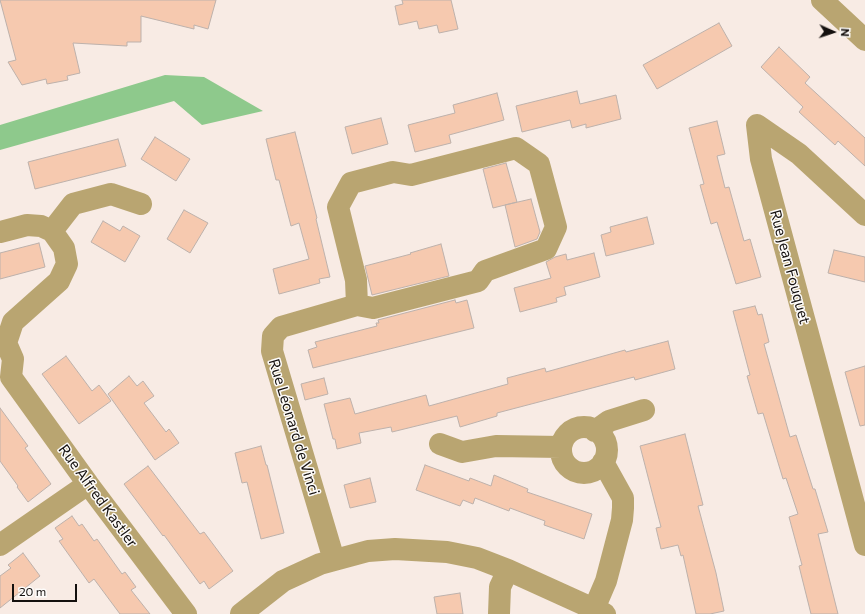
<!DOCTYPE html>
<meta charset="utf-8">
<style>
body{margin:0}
#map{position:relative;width:865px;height:614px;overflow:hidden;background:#f8ebe4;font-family:Commissioner,sans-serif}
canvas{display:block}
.north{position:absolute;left:813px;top:12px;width:40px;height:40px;-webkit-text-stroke:3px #fdfbf9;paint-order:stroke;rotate:93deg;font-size:11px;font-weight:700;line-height:16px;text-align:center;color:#14100e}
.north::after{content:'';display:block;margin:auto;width:14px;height:18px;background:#14100e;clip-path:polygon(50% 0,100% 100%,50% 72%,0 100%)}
.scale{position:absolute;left:12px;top:584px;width:65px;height:18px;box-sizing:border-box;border:2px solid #14100e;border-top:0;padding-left:5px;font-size:12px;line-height:14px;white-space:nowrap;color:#14100e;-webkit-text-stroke:3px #fdfbf9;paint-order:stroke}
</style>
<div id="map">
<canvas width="865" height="614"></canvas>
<div class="north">N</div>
<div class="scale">20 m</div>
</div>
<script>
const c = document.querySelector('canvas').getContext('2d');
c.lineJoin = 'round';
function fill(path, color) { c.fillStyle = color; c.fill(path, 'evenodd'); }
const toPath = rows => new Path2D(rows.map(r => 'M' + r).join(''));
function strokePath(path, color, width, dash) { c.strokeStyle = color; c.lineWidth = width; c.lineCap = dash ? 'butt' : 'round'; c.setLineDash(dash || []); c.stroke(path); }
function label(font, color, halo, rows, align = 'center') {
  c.font = font + ' Commissioner,sans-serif'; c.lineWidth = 3; c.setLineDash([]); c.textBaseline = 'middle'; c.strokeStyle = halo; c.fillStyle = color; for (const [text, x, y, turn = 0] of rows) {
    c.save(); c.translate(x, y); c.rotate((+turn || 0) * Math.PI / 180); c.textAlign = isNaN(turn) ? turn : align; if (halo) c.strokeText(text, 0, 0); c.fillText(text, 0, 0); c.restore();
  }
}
fill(toPath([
 [165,75,204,77,263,111,202,125,174,101,0,150,0,125]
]), '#8ec98c');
const building = toPath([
 [0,0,216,0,208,29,194,25,194,29,141,16,141,42,127,42,127,46,73,43,80,73,67,76,68,80,47,84,46,79,22,85,8,62,16,60,0,0],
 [402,0,451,0,458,29,439,33,437,25,419,29,417,21,399,25,395,6,403,4,402,0],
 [719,23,732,46,657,89,643,65,719,23],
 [779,47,810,77,805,83,865,138,865,166,838,141,835,145,799,112,803,107,761,67,779,47],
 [577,91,580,104,616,95,621,119,586,128,586,124,572,128,570,120,522,132,516,106,577,91],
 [497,93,504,120,449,135,451,143,415,152,408,125,455,113,453,105,497,93],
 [381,118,388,144,352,154,345,127,381,118],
 [717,121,725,154,717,156,725,188,729,187,744,241,750,239,761,277,736,284,717,222,711,224,700,185,704,184,689,128,717,121],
 [295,132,317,218,316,219,330,277,319,279,320,283,279,294,273,269,309,259,299,223,291,226,279,180,276,180,266,139,295,132],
 [155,137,190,159,176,181,141,159,155,137],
 [118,139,126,166,35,189,28,162,118,139],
 [506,163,517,202,493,208,483,169,506,163],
 [531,199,540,232,537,239,515,247,505,205,531,199],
 [184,210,208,223,190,253,167,239,184,210],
 [647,217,654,244,606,256,601,235,611,232,610,227,647,217],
 [103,221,120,231,123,226,140,236,125,262,91,242,103,221],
 [39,243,45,267,0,279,0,253,39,243],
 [441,244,449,276,372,295,365,266,411,254,410,253,441,244],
 [834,250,865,257,865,282,828,273,834,250],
 [594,253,600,277,564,287,566,295,556,298,557,302,520,312,514,288,551,278,546,262,555,257,566,254,567,260,594,253],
 [455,300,456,303,467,300,474,328,313,368,308,350,317,347,315,342,377,326,376,323,379,323,378,320,455,300],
 [755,306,758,315,762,314,769,342,764,344,790,437,796,435,813,489,815,489,828,532,818,534,838,614,811,614,799,566,802,565,789,517,798,514,786,478,783,479,763,413,758,414,747,376,750,375,733,311,755,306],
 [668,341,675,369,635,380,634,377,497,413,497,416,460,427,457,416,392,432,391,427,359,433,361,443,337,449,335,439,333,439,324,404,350,398,355,414,426,395,429,406,508,384,507,378,545,368,546,372,625,350,626,352,668,341],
 [66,356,92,391,99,385,111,401,79,424,42,374,66,356],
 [865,366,865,425,860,426,845,372,865,366],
 [129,376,137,386,143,381,154,396,144,403,166,432,169,429,179,443,155,460,108,394,129,376],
 [324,378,328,394,305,400,301,384,324,378],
 [0,408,28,446,25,448,51,484,28,502,17,487,18,486,0,461,0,408],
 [685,434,703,505,698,506,716,573,724,611,710,614,696,614,683,555,681,556,678,545,661,549,656,528,661,527,640,446,685,434],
 [261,446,266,465,267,465,284,533,261,539,247,482,242,483,235,453,261,446],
 [425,465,469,481,470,478,491,486,494,475,528,489,527,492,592,514,584,539,544,525,545,521,510,508,509,511,475,498,473,504,463,500,460,506,416,490,425,465],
 [148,466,200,534,204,532,233,571,209,589,204,581,200,584,164,535,163,536,124,484,148,466],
 [370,478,376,502,350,508,344,485,370,478],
 [72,516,79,526,82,524,94,541,97,539,122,574,125,572,136,587,131,590,150,614,120,614,94,579,89,583,59,541,63,539,55,528,72,516],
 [23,553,40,576,0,608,0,576,11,568,8,565,23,553],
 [460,593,463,614,437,614,434,597,460,593]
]);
fill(building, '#f6c9af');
strokePath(building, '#bdb1ab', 1);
strokePath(toPath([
 [822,0,865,40],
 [865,215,799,154,757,125,761,159,865,545],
 [52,231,73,204,111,194,141,204],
 [0,232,27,225,41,226,52,231,64,248,67,264,59,281,13,322,6,343,13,359,11,377,88,484,186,614],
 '561 450a23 23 0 1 1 46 0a23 23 0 1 1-46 0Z',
 [595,431,609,421,644,410],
 [440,444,462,452,496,446,561,447],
 [0,545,88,484],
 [334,560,272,351,273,336,281,327,357,305,373,308,478,281,485,271,546,249,556,227,539,164,516,148,411,175,393,172,351,183,338,207,356,280,357,305],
 [594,609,606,581,622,520,623,508,623,498,603,462],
 [241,614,283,581,320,564,368,551,395,549,447,552,477,558,508,570,605,614],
 [499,614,500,587,508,570]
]), '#b9a571', 22);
label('15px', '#14100e', '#fdfbf9', [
 ["Rue Jean Fouquet",790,267,75],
 ["Rue Léonard de Vinci",294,427,73],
 ["Rue Alfred Kastler",98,496,54]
]);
</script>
